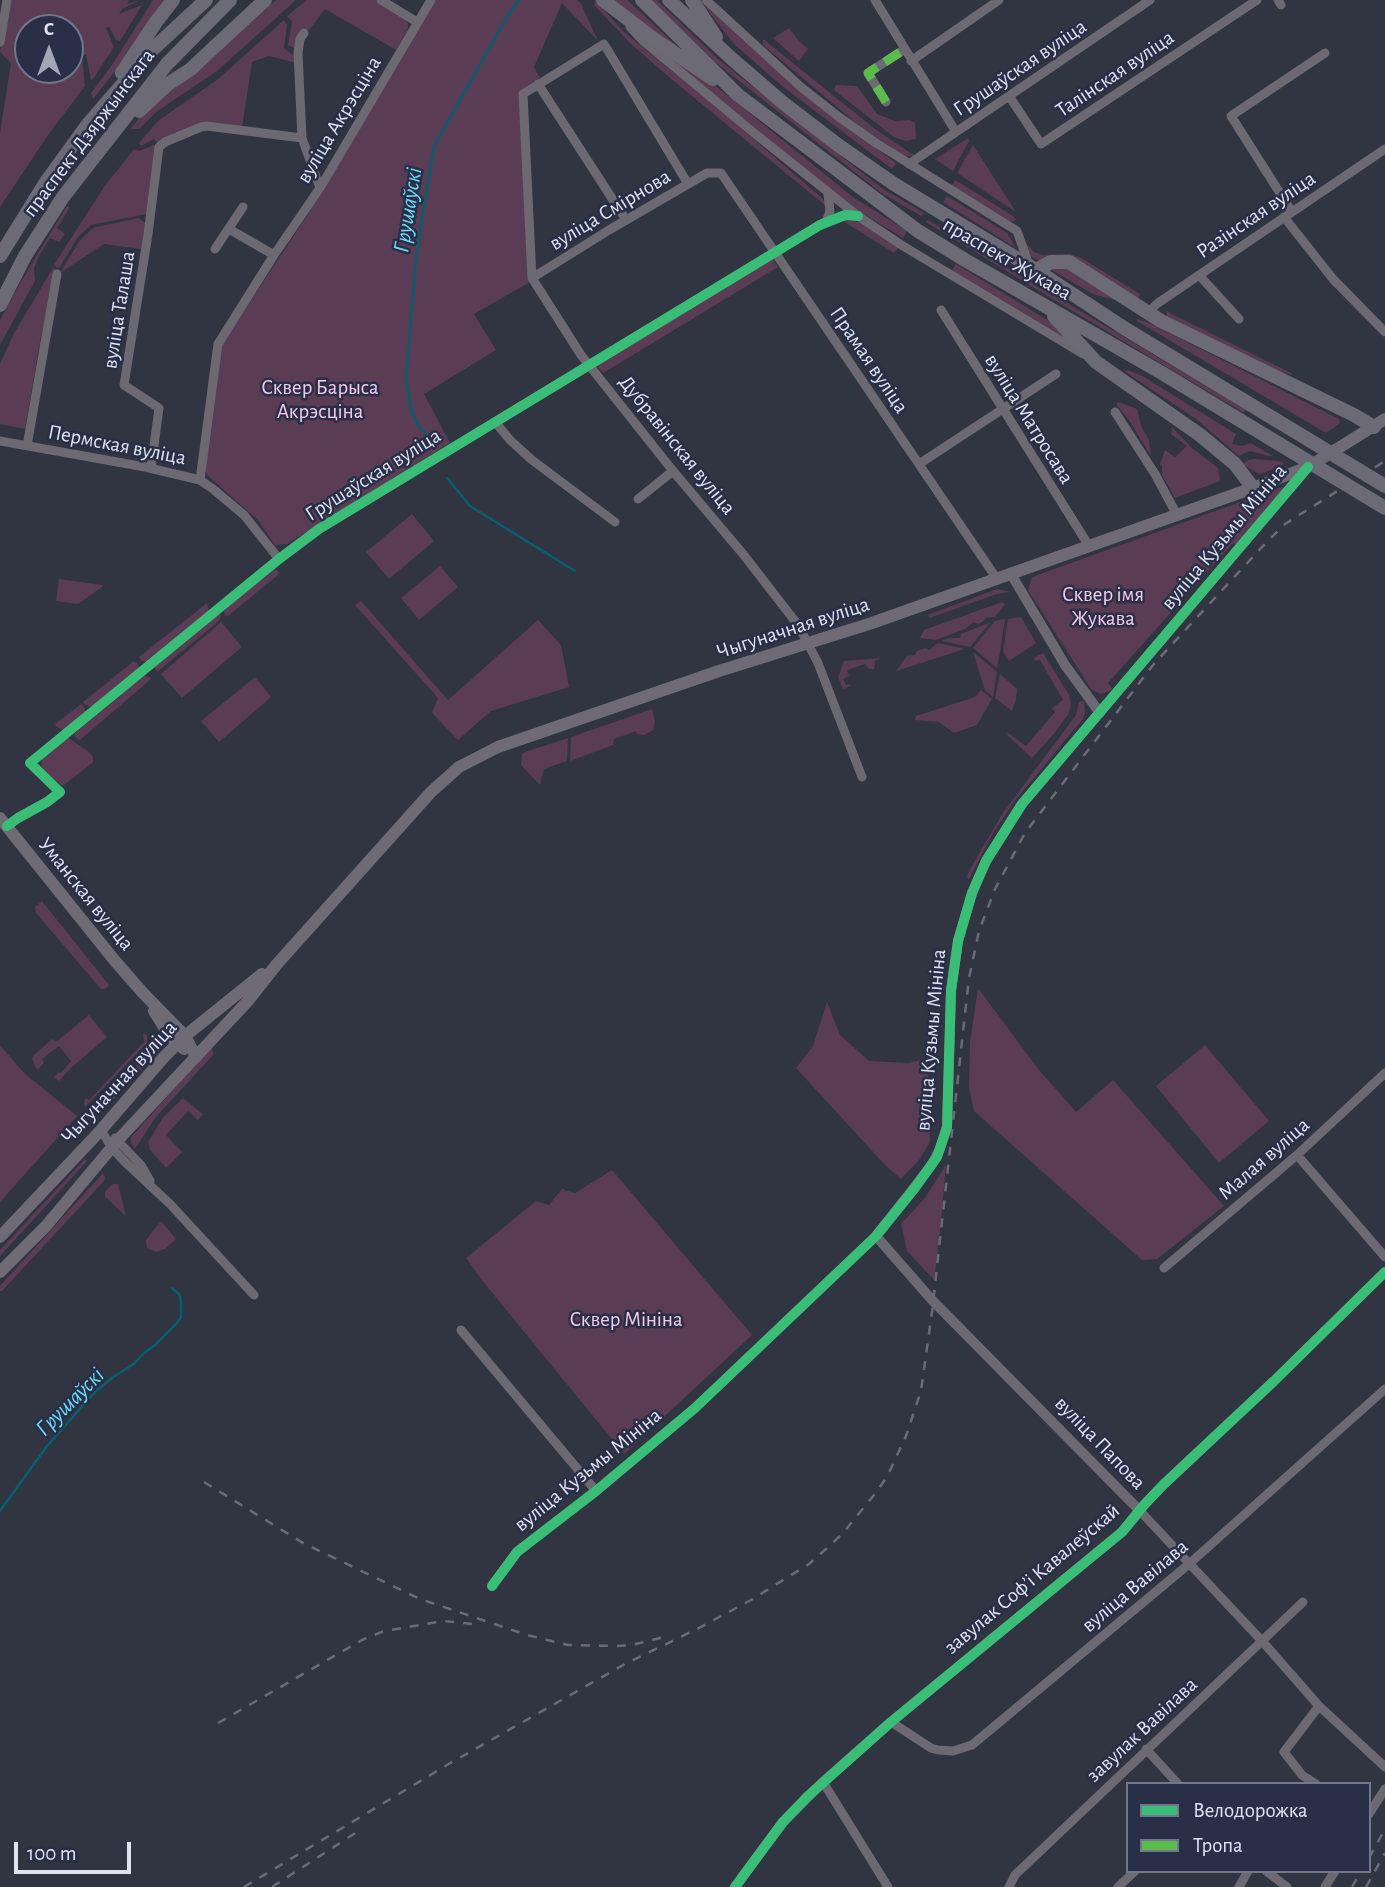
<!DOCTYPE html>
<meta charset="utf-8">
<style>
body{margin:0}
#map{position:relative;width:1385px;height:1887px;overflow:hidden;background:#313441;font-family:"Alegreya Sans",sans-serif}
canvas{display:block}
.legend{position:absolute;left:1126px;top:1782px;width:245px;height:91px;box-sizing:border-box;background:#2a2f48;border:2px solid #72778c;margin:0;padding:9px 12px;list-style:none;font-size:21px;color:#dfe3f3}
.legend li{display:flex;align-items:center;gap:14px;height:35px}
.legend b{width:35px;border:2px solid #72778c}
.north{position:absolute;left:14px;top:14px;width:70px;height:70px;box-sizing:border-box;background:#2a2f48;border:2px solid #72778c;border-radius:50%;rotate:0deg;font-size:19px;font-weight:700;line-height:28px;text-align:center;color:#dfe3f3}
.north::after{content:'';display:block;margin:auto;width:24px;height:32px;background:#a2a6b5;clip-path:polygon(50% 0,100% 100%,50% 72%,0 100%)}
.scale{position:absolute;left:14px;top:1842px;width:117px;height:32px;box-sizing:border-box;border:4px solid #dfe3f3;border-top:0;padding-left:9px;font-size:21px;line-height:24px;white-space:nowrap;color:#dfe3f3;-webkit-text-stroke:5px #2a2f48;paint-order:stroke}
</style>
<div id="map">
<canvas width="1385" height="1887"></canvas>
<ul class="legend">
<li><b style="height:9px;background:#3abd76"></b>Велодорожка</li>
<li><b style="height:9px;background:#5cbc4b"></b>Тропа</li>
</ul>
<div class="north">С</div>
<div class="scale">100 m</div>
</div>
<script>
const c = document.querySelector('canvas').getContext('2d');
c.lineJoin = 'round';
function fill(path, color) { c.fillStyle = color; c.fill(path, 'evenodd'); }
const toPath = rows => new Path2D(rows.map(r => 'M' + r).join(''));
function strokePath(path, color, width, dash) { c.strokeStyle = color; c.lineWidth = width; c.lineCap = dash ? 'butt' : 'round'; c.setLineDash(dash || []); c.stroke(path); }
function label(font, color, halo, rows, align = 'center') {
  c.font = font + ' "Alegreya Sans",sans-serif'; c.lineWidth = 5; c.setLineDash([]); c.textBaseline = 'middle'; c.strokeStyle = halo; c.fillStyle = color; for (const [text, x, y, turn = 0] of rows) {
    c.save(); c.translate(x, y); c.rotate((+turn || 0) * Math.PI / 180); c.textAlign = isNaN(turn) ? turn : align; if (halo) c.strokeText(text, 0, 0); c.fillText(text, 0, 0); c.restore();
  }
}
fill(toPath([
 [9,0,129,0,127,4,140,0,122,9,119,14,142,5,120,41,116,40,109,26,106,28,114,47,93,79,91,80,86,54,82,57,85,86,48,135,0,207,0,133,11,63,0,52],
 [28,28,70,28,70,70,28,70],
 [153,0,164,0,148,23,124,60,93,99,91,93,110,68],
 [276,0,296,0,217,71,156,112,139,129,131,129,139,118,164,93,206,64],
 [307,0,375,0,405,18,408,24,408,29,396,50,325,9,309,30,303,29,294,48,288,45,292,22,287,16],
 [436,0,577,0,581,4,598,41,562,3,534,67,540,78,519,92,530,282,474,314,496,350,424,394,450,443,287,544,275,545,258,520,207,475,204,467,221,346,326,187,419,26],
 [595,0,624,32,722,112,822,198,825,202,826,206,670,78,631,44,594,5],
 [611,0,627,0,678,47,654,33],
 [652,0,657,0,718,59,783,111,883,189,924,213,921,216,880,192,715,62],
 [702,3,821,108,896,163,892,169,782,86,734,44],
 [284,20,287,25,284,48,296,58,296,63,269,56,252,62,242,127,214,122,201,123,158,143,154,139,141,146,139,143,159,120,217,80],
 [789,28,799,41,808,49,799,61,773,38],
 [763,39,875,129,915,156,904,156,861,127,763,45],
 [659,49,712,83,853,197,907,231,903,238,846,203],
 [836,85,857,86,877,114,895,121,910,120,915,123,916,139,906,141,894,137,834,90],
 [968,138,969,141,953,171,935,159],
 [154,145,156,146,147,214,91,225,78,237,59,268,54,265,104,187,134,149,139,151],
 [973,145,1016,212,957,173],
 [955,180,1013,216,1016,220,1011,222,1008,220,951,187],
 [947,196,1007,233,1016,248,943,202],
 [67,206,70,207,57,228,65,234,59,242,50,238,39,256,34,268,35,281,0,345,0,320,19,285],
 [139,218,145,223,141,249,104,244,60,273,80,240,91,230,96,227],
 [846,219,861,223,899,247,894,253,843,221],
 [928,220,1246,410,1244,413,1036,289,926,222],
 [1019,230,1026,243,1034,252,1042,255,1070,254,1081,258,1140,294,1137,301,1095,276,1040,261,1030,256],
 [772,258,778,267,603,373,596,364],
 [956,264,1057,326,1074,345,951,272],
 [53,268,57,270,41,336,25,429,0,424,0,364,13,335],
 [1065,268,1121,302,1093,294,1050,269],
 [1166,311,1291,373,1291,375,1243,358,1167,318],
 [1137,319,1149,323,1339,419,1340,423,1326,433,1137,321],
 [1128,370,1144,377,1236,434,1232,444,1242,446,1251,443,1273,456,1268,456,1251,451,1247,452,1239,456,1196,419,1124,371],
 [1119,402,1137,409,1141,426,1149,440,1151,456,1129,420,1117,406,1117,404],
 [1172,427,1192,448,1218,468,1220,481,1175,498,1162,475,1162,466,1160,464,1165,450,1175,457,1187,446,1171,434],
 [1255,459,1279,461,1285,464,1261,474,1257,473,1243,464,1248,460],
 [1282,487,1284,490,1237,546,1233,543,1108,683,1112,689,1110,691,1100,694,1091,689,1028,590,1032,577],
 [412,514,434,541,389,579,366,552],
 [440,566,458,587,419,620,401,598],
 [275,569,279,572,278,575,228,616,225,615,223,610],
 [59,579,102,585,102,587,78,604,56,601],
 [997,589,1011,592,997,594,929,618,928,615,933,613],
 [361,601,448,700,538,620,561,645,569,687,491,711,458,740,432,713,438,698,355,605],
 [1002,602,1005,604,995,617,985,618,984,621,978,624,974,622,965,629,936,640,920,638,924,630],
 [207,603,209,612,148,661,145,662,141,660,139,657],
 [217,613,221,615,220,620,157,672,154,667],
 [1021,617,1036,643,1009,661,1003,652,1008,619],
 [1005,619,1000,652,997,668,973,648,995,621],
 [221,622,242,647,182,698,161,674],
 [991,622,970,647,941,641,949,638,960,638,961,634],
 [938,643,965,649,896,671,907,656,915,655,917,651,926,648,929,650],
 [973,652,997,672,993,697,985,690],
 [1043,653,1069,695,1071,706,1068,715,1052,736,1032,758,1008,736,1007,732,1026,746,1055,712,1052,708,1063,700,1040,660,1035,661,1034,658],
 [882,658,874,661,875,664,874,669,869,669,865,664,847,670,849,676,843,679,846,685,850,684,851,686,843,689,838,678,844,661],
 [134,661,137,663,140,669,91,707,84,704,83,702],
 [1000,674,1017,689,1016,699,1012,711,995,698],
 [144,676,150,677,151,679,80,740,75,737,74,735,76,732],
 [255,677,271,697,219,742,201,721],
 [981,690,992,699,977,725,954,733,939,722,915,720,916,716,975,697],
 [1084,701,1085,713,1083,719,1013,803,992,835,969,879,967,877,970,869,1003,813,1076,715,1079,702],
 [81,704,85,708,85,712,63,730,56,726,55,724],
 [652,709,655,722,653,730,645,735,637,734,636,731,614,739,613,745,570,761,571,737],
 [67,737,88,751,93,757,93,762,63,786,49,775,41,766,42,759],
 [568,738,567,761,544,769,540,785,521,765,522,753],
 [42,901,109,985,105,989,101,989,36,913,35,907],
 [978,988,1039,1070,1076,1112,1113,1080,1224,1206,1157,1259,1142,1260,974,1111,969,1088,970,1042],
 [827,1002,840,1035,869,1061,909,1063,928,1058,930,1142,919,1160,901,1179,885,1165,796,1068,813,1046],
 [89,1015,107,1037,72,1067,59,1081,54,1077,59,1072,61,1073,71,1061,59,1046,42,1059,44,1063,37,1070,32,1059,34,1055,52,1039,56,1042],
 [143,1033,147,1035,147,1043,85,1107,84,1103,85,1098,89,1100,144,1042],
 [161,1039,160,1049,109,1104,103,1109,95,1110],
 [0,1045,24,1073,77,1116,0,1202],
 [1205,1045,1269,1121,1219,1163,1156,1086],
 [211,1048,214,1054,155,1118,135,1149,131,1143,131,1137],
 [183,1098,203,1114,198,1120,188,1111,166,1135,182,1152,166,1168,150,1150,148,1142,162,1119],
 [85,1159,87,1161,0,1256,0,1250],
 [946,1165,940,1231,934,1280,907,1251,901,1224,925,1198],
 [612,1170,752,1335,624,1454,481,1279,466,1258,536,1201,549,1205,562,1189,575,1193],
 [103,1173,105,1178,104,1181,2,1291,0,1291,0,1286],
 [113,1184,118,1184,126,1216,105,1197,105,1192],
 [161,1221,176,1239,165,1249,156,1252,147,1248,146,1240]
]), '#5a3d54');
strokePath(toPath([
 [431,440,418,425,412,413,406,380,416,256,434,146,508,15,519,0],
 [447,478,470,506,575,571],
 [0,1511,47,1446,96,1391,112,1378,135,1363,144,1353,155,1345,176,1324,181,1317,181,1302,179,1294,172,1288]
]), '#065f70', 2.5);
strokePath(toPath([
 [381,0,417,22],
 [706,0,801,87,839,117,876,143,1017,231,1029,265],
 [875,0,956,132],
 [1278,0,1281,5],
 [630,27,642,40,754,133,858,216,903,246,1083,354],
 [0,42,7,0],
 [911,61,999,0],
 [538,84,626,220],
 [1009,96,1041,144,1257,0],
 [886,102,868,73,905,49],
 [302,138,298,53,300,39,304,33],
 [909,164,1150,0],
 [688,184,604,44,523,94,532,278,581,355,673,471,743,554,798,625,818,663,862,777],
 [1292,212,1231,116,1325,53],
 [1284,217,1333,279,1385,332],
 [826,222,830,211,828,194],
 [229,229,274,255],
 [215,249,243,207],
 [1199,275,1239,319],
 [532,278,609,230,707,173,721,173,997,579],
 [941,310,1089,546],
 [1148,312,1158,303,1385,149],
 [1115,412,1155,474,1177,515],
 [496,423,510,440,532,460,615,522],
 [0,441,145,467,200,480,213,489,244,515,279,559],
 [27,446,57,274],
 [919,464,1056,374],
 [151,468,159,408,124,385,148,234,159,147,165,142,201,127,207,126,302,138,320,188],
 [200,480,218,344,274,255,320,188,431,0],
 [638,499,673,471],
 [7,826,18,818,47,802,60,792,30,763,279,559,319,529,820,225,845,215,858,216],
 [101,1130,112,1148,125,1162,170,1204,254,1295],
 [115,1138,141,1165,150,1181],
 [1297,1155,1385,1257],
 [1164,1268,1297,1155,1385,1073],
 [1385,1272,1274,1381,1163,1485,1144,1505,1140,1511,1262,1641,1319,1706,1385,1767],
 [461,1330,596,1491],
 [492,1586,517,1552,596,1491,695,1408,876,1236],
 [891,1722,931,1748,938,1750,953,1751,972,1745,1189,1564,1385,1389],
 [1146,1749,1178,1784],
 [823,1782,888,1887],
 [1316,1784,1302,1775,1284,1752,1319,1706],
 [1369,1814,1385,1789],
 [1266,1871,1287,1887],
 [1009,1887,1015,1875,1303,1602],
 [1118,1887,1135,1871],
 [1239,1887,1248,1871],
 [1325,1887,1335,1871]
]), '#6c6972', 9);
strokePath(toPath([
 [1011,574,1065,665,1100,713],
 [735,1887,783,1822,823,1782,891,1722,1122,1532,1140,1511,932,1300,876,1236,931,1166,940,1149,947,1127,951,991,958,941,972,893,986,861,1022,804,1308,467]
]), '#6c6972', 10);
strokePath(toPath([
 [0,818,115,961,143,993,185,1036,196,1057],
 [154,1011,166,1030,178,1044,184,1049],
 [0,1237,101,1130,164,1057,185,1036,262,974],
 [0,1272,46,1226,118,1140,247,1002,277,964,431,792,459,767,498,747,719,671,869,624,1253,488,1308,467,1385,419]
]), '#6e6b77', 12);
strokePath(toPath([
 [603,0,651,37,713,79],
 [642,0,738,95,918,231,965,260,1162,373,1385,508],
 [669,0,731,58,782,102,838,145,894,184,1036,270,1124,328,1385,486],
 [692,0,716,37],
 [122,73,156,22,173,0],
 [139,111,168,84,191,69,209,52,265,0],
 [0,256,46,182,88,124,154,48,206,0],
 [1036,270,1051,262,1069,262,1161,321,1354,415,1374,427],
 [0,305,25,256,63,197,167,64,230,0],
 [1054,316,1096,362,1200,435,1235,464,1253,488]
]), '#6c6a77', 14);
strokePath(toPath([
 [204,1482,303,1543,420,1599,527,1635,568,1645,617,1646,632,1645,664,1637],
 [218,1723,362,1640,384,1631,444,1621,472,1624],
 [1369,1858,1385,1829],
 [244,1887,447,1765,625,1664,697,1629,751,1600,809,1564,826,1549,843,1533,874,1495,887,1477,906,1436,921,1391,932,1312,969,978,979,931,995,889,1025,833,1153,665,1262,547,1285,524,1385,461],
 [272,1887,360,1830],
 [1352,1887,1361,1871],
 [1366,1887,1385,1853]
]), '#6c6b74', 2.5, [9, 9]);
strokePath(toPath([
 [886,102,868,73,905,49]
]), '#5cbc4b', 9, [18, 9]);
strokePath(toPath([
 [7,826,18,818,47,802,60,792,30,763,279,559,319,529,820,225,845,215,858,216],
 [492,1586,517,1552,596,1491,695,1408,876,1236,914,1189,937,1157,947,1127,951,991,958,941,972,893,986,861,1022,804,1308,467],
 [735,1887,783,1822,808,1796,891,1722,1122,1532,1144,1505,1163,1485,1274,1381,1385,1272]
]), '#3abd76', 10);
label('21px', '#dfe3f3', '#2a2f48', [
 ["Грушаўская вуліца",1020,68,-34],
 ["Талінская вуліца",1115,74,-34],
 ["вуліца Акрэсціна",339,120,-59],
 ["праспект Дзяржынскага",89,133,-53],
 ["вуліца Смірнова",610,210,-31],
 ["Разінская вуліца",1256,215,-34],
 ["праспект Жукава",1007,259,30],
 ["вуліца Талаша",119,310,-81],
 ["Прамая вуліца",869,360,56],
 ["вуліца Матросава",1029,419,58],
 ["Пермская вуліца",117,445,11],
 ["Дубравінская вуліца",677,445,51],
 ["Грушаўская вуліца",373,475,-32],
 ["вуліца Кузьмы Мініна",1224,537,-50],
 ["Чыгуначная вуліца",793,628,-18],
 ["Уманская вуліца",86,894,51],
 ["вуліца Кузьмы Мініна",931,1040,-85],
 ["Чыгуначная вуліца",119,1082,-47],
 ["Малая вуліца",1264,1159,-41],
 ["вуліца Папова",1100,1443,46],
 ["вуліца Кузьмы Мініна",588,1470,-39],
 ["завулак Софʼі Кавалеўскай",1032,1579,-40],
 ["вуліца Вавілава",1135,1586,-40],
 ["завулак Вавілава",1142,1730,-43]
]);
label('21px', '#f7caeb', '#2a2f48', [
 ["Сквер Барыса",320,388],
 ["Акрэсціна",320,412],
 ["Сквер імя",1103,595],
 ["Жукава",1103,619],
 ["Сквер Мініна",626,1320]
]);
label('italic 23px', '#68dbf7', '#2a2f48', [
 ["Грушаўскі",408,210,-81],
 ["Грушаўскі",70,1402,-45]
]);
</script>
